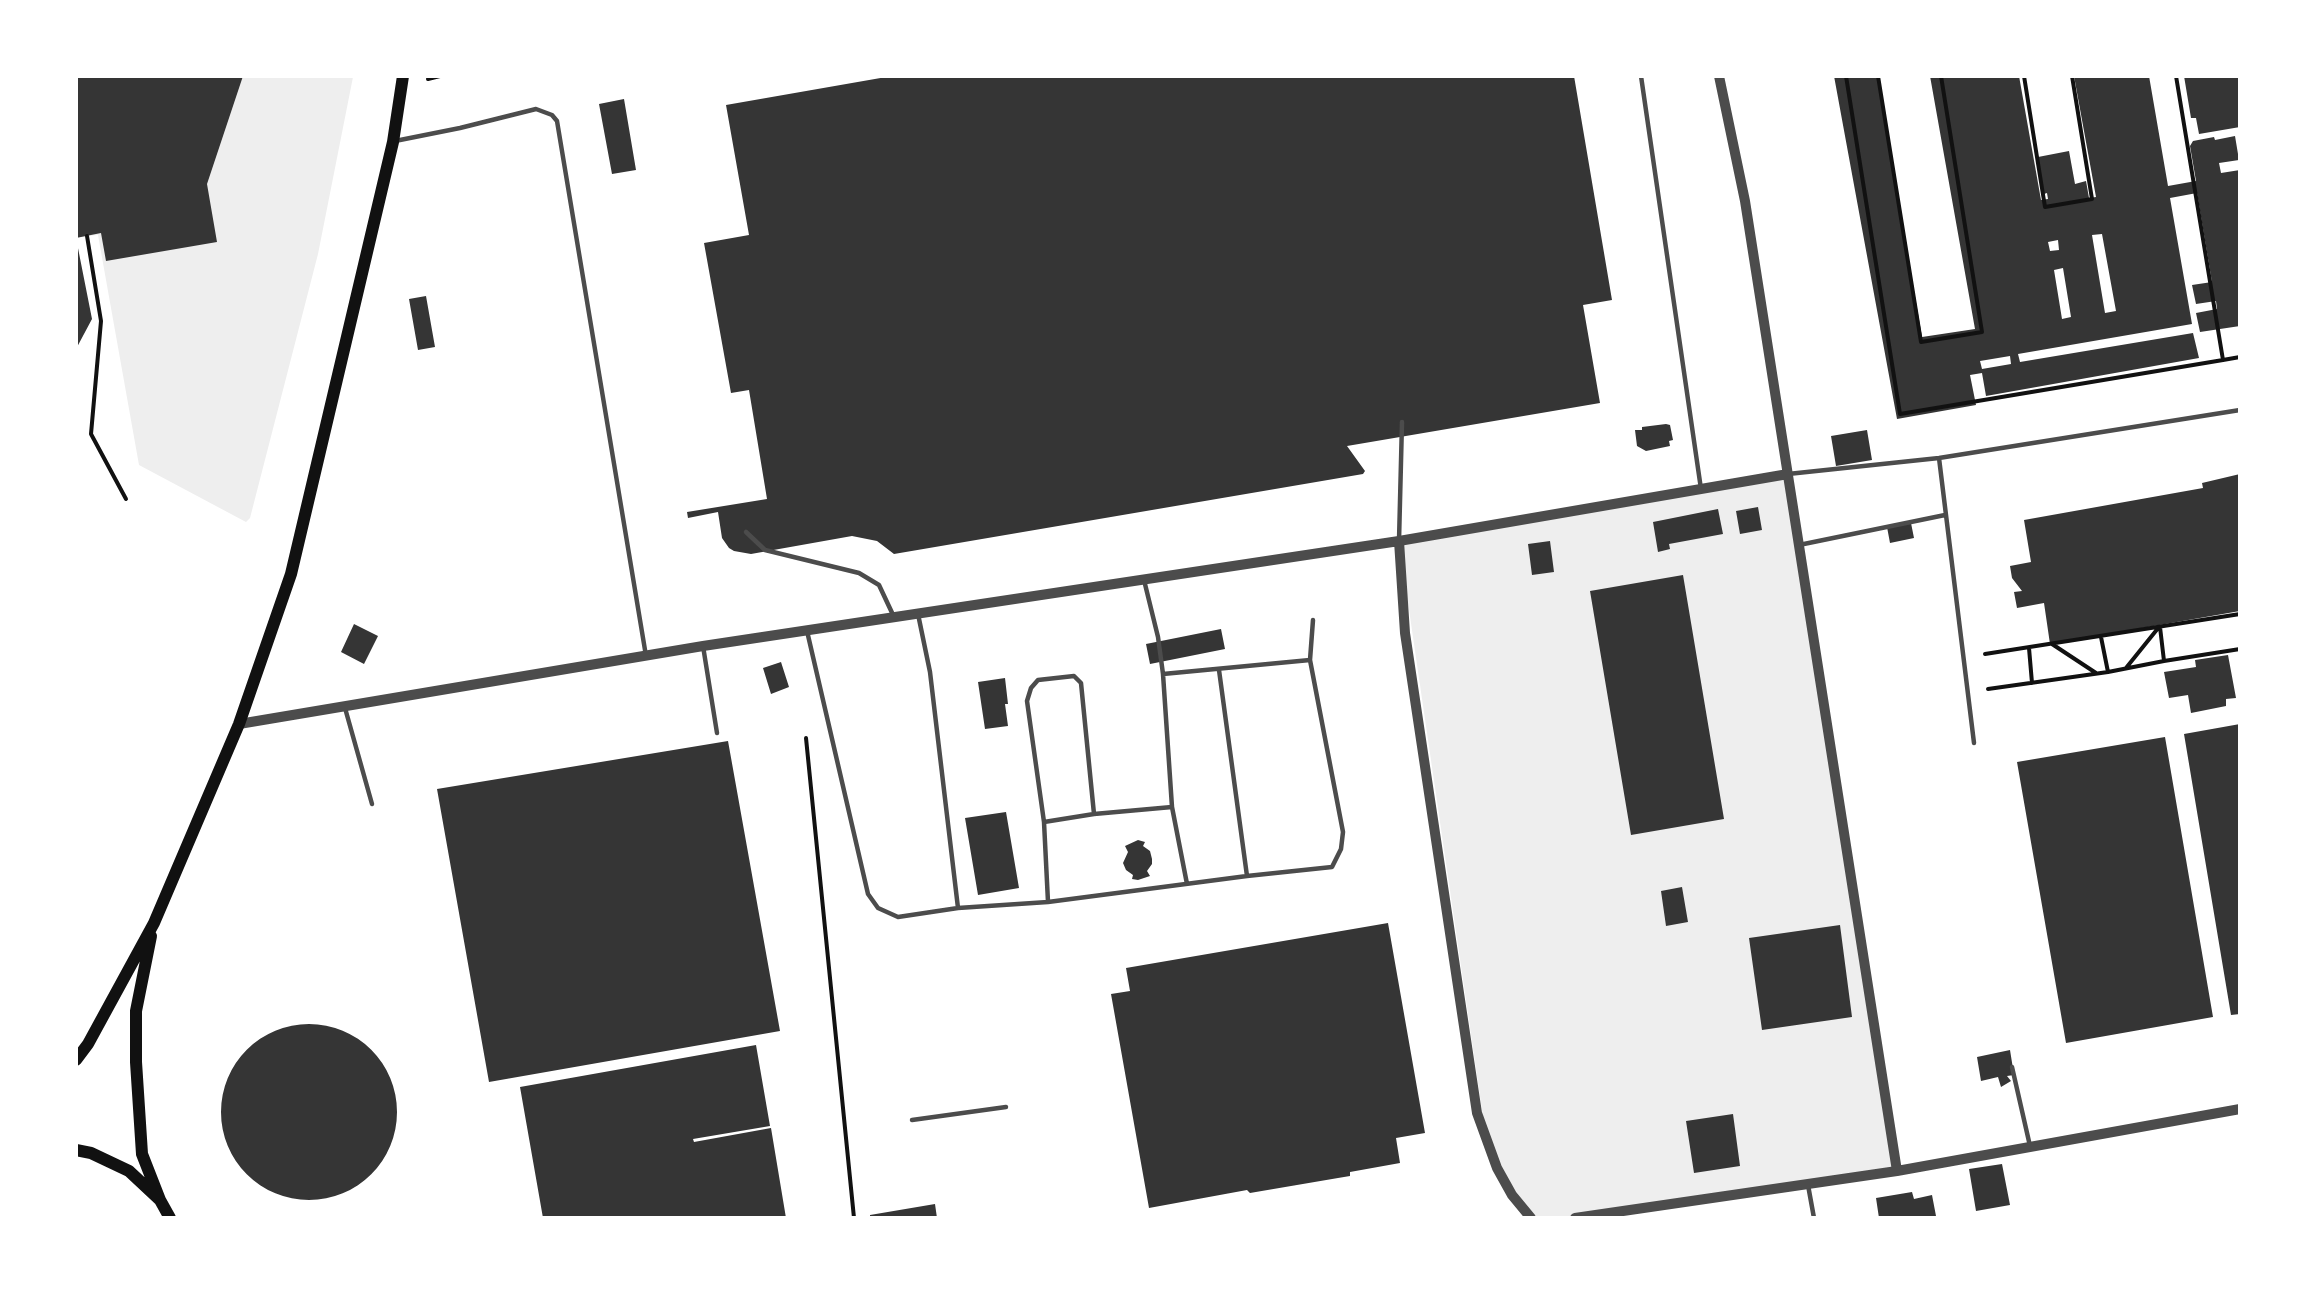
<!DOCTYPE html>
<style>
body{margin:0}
#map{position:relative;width:2316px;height:1294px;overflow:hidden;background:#fff;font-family:"Golos Text",sans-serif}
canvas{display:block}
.frame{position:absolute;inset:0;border:78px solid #fff;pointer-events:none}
</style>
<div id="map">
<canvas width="2316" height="1294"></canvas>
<div class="frame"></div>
</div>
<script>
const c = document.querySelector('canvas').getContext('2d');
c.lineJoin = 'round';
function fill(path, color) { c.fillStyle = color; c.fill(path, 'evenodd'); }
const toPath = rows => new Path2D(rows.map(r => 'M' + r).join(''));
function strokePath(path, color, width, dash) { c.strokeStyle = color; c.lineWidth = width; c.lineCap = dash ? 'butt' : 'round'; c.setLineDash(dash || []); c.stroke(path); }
fill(toPath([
 [77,77,353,77,318,254,250,518,246,522,139,465,98,235,77,237],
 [1788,474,1897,1171,1566,1217,1532,1217,1488,1151,1399,541]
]), '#eee');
fill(toPath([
 [76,76,243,76,207,184,217,242,106,261,101,233,76,238],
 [892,76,1574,76,1612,300,1583,305,1600,403,1347,446,1365,471,1363,474,894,554,877,541,852,536,751,554,734,551,729,548,722,538,718,512,688,518,687,512,767,499,749,390,731,393,704,243,749,235,726,105],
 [1834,76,1877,76,1922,337,1975,329,1930,76,2019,76,2041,200,2048,199,2047,193,2044,194,2038,157,2069,151,2075,184,2086,181,2089,198,2096,197,2074,76,2149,76,2168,186,2196,181,2190,146,2193,141,2214,137,2215,140,2235,136,2239,160,2219,163,2221,173,2240,170,2240,326,2200,332,2196,313,2217,309,2216,301,2196,304,2192,285,2212,282,2197,193,2170,198,2192,324,2018,354,2020,362,2193,333,2199,358,1986,396,1982,373,1970,375,1976,405,1897,419],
 [2102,234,2116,311,2105,313,2092,235],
 [2058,240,2059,250,2050,251,2048,242],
 [2063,268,2071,317,2062,319,2054,270],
 [2010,356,2011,364,1982,369,1980,361],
 [2184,76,2240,76,2240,127,2199,134,2196,118,2191,118],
 [624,99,636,170,612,174,599,104],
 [76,238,92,319,76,349],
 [426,296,435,347,418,350,409,299],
 [1666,424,1670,425,1673,440,1669,441,1670,446,1646,451,1637,446,1635,430,1642,430,1642,427],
 [1867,430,1872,460,1836,466,1831,436],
 [2240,474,2240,611,2050,644,2044,603,2017,608,2014,592,2022,591,2012,578,2010,566,2031,562,2024,520,2203,488,2202,483],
 [1758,507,1762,530,1740,534,1736,511],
 [1718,509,1723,534,1669,544,1670,549,1658,552,1653,522],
 [1911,523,1914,538,1890,543,1887,527],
 [1550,541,1554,572,1532,575,1528,544],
 [1683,575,1724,819,1631,835,1590,591],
 [354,624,378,636,364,664,341,652],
 [1221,629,1225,649,1150,664,1146,644],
 [2228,655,2236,698,2226,699,2226,706,2191,713,2188,695,2169,698,2164,672,2196,667,2195,660],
 [781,662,789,687,771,694,763,668],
 [1005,678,1008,704,1005,704,1008,726,985,729,978,682],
 [2240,724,2240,1014,2231,1015,2184,734],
 [2165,737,2213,1017,2066,1043,2017,762],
 [728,741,780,1031,489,1082,437,789],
 [1006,812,1019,888,978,895,965,818],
 [1138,840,1145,842,1143,846,1150,851,1152,859,1152,864,1147,871,1150,876,1138,880,1132,879,1133,875,1126,870,1123,863,1128,852,1125,846],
 [1682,887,1688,922,1666,926,1661,891],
 [1388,923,1425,1133,1396,1138,1400,1163,1350,1172,1350,1176,1338,1178,1250,1193,1247,1190,1149,1208,1111,994,1130,991,1126,968],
 [1840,925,1852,1017,1762,1030,1749,938],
 '221 1112a88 88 0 1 1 176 0a88 88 0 1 1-176 0Z',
 [756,1045,770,1126,693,1139,694,1142,771,1128,786,1218,543,1218,520,1087],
 [2010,1050,2014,1075,2007,1076,2011,1081,2001,1087,1998,1077,1981,1081,1977,1057],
 [1733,1114,1740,1166,1694,1173,1686,1121],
 [2002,1164,2010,1205,1976,1211,1969,1169],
 [1912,1192,1914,1199,1932,1195,1936,1216,1879,1218,1876,1198],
 [935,1204,937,1218,870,1218,870,1215]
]), '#353535');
strokePath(toPath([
 [1846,76,1900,414,2223,360,2176,76],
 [1878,76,1921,342,1982,332,1941,76],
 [2024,76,2045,207,2092,199,2072,76],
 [428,79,440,76],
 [87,236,101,321,91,434,126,499],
 [2223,360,2240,357],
 [2160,627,2164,661],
 [2101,637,2108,672],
 [2052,644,2096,673],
 [2029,648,2032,683],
 [1985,654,2240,614],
 [2126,668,2159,627],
 [1988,689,2108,672,2164,661,2240,649],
 [806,738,854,1218]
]), '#111', 4);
strokePath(toPath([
 [1641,76,1701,489],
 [395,141,460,128,536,109,552,115,557,121,646,656],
 [1939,458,1974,743],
 [1788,474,1939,458,2240,410],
 [746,532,765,550,859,573,879,585,894,617],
 [1399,541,1402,422],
 [1799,545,1945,515],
 [1144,580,1158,637,1163,674,1172,807,1187,884],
 [918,614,930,672,958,908],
 [807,631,868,894,878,908,898,917,958,908,1048,902,1247,876,1332,867,1341,849,1343,832,1310,660,1313,620],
 [703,646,717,733],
 [1219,670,1247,876],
 [1163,674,1310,660],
 [345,708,372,804],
 [1044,822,1094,814,1172,807],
 [1048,902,1044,822,1027,701,1031,688,1038,680,1074,676,1081,683,1094,814],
 [2012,1067,2030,1146],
 [912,1120,1006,1107],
 [1808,1185,1814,1218]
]), '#4c4c4c', 4.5);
strokePath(toPath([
 [1719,76,1745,201,1897,1171],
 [1399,541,1405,633,1477,1113,1497,1168,1512,1195,1531,1218],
 [239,724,703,646,1399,541,1788,474],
 [1575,1218,1897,1171,2240,1109]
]), '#4c4c4c', 10);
strokePath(toPath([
 [151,936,136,1011,136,1062,142,1154,160,1200],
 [76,1060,88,1044,154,923,239,724,291,574,393,142,403,76],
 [76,1150,91,1153,129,1171,160,1200,170,1218]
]), '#111', 12);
</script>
